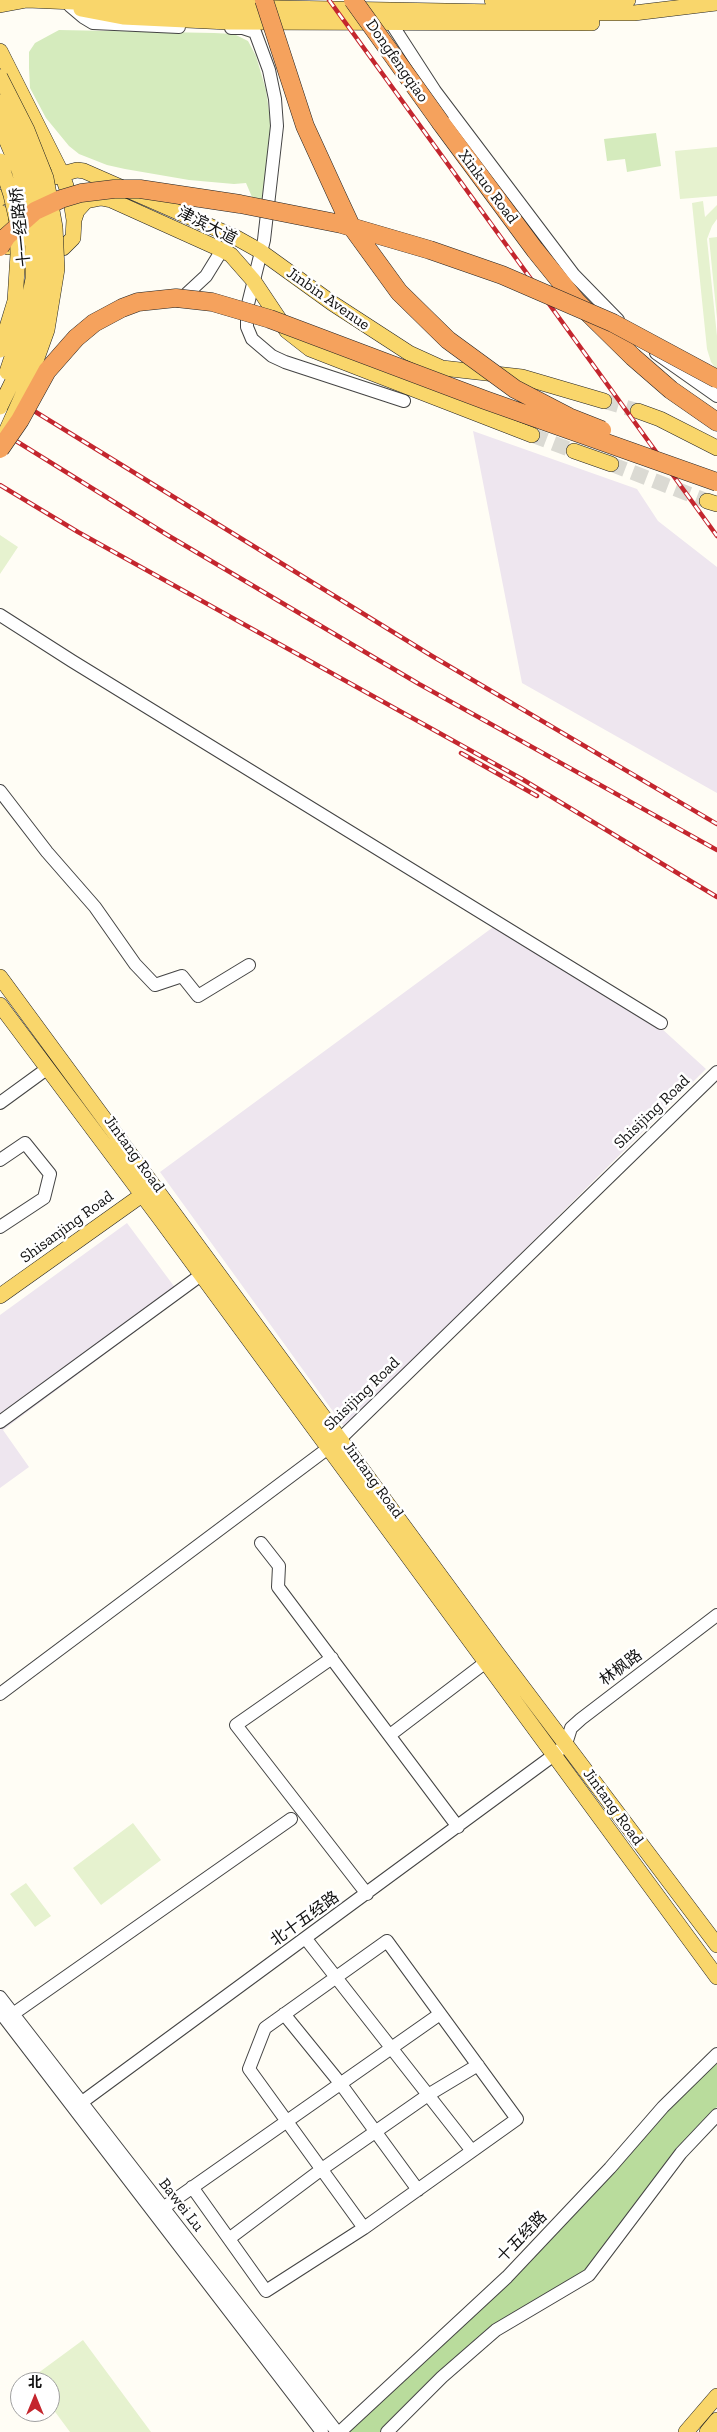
<!DOCTYPE html>
<meta charset="utf-8">
<style>
body{margin:0}
#map{position:relative;width:717px;height:2432px;overflow:hidden;background:#fffdf5;font-family:"Zilla Slab","Noto Sans SC",serif}
canvas{display:block}
.north{position:absolute;left:10px;top:2372px;width:50px;height:50px;box-sizing:border-box;background:#fff;border:1px solid #a0a0a0;border-radius:50%;rotate:0deg;font-size:14px;font-weight:700;line-height:20px;text-align:center;color:#111}
.north::after{content:'';display:block;margin:auto;width:18px;height:22px;background:#c4262e;clip-path:polygon(50% 0,100% 100%,50% 72%,0 100%)}
</style>
<div id="map">
<canvas width="717" height="2432"></canvas>
<div class="north">北</div>
</div>
<script>
const c = document.querySelector('canvas').getContext('2d');
c.lineJoin = 'round';
function fill(path, color) { c.fillStyle = color; c.fill(path, 'evenodd'); }
const toPath = rows => new Path2D(rows.map(r => 'M' + r).join(''));
function strokePath(path, color, width, dash) { c.strokeStyle = color; c.lineWidth = width; c.lineCap = dash ? 'butt' : 'round'; c.setLineDash(dash || []); c.stroke(path); }
function label(font, color, halo, rows, align = 'center') {
  c.font = font + ' "Zilla Slab","Noto Sans SC",serif'; c.lineWidth = 5; c.setLineDash([]); c.textBaseline = 'middle'; c.strokeStyle = halo; c.fillStyle = color; for (const [text, x, y, turn = 0] of rows) {
    c.save(); c.translate(x, y); c.rotate((+turn || 0) * Math.PI / 180); c.textAlign = isNaN(turn) ? turn : align; if (halo) c.strokeText(text, 0, 0); c.fillText(text, 0, 0); c.restore();
  }
}
fill(toPath([
 [473,431,637,489,658,521,717,567,717,793,522,683],
 [496,925,661,1028,706,1069,345,1428,160,1172],
 [127,1223,182,1297,3,1430,29,1467,0,1488,0,1315]
]), '#eee6ef');
fill(toPath([
 [59,30,214,33,234,34,248,41,256,56,266,90,271,125,262,199,252,197,246,183,234,184,189,180,125,169,107,165,79,154,69,146,46,118,30,88,29,68,29,52,35,43],
 [656,133,661,166,627,172,625,159,607,161,604,139]
]), '#d5ebbd');
fill(toPath([
 [717,2058,717,2107,676,2151,587,2271,494,2328,383,2432,342,2432,537,2251]
]), '#b9dc9c');
fill(toPath([
 [717,147,717,196,680,199,675,151],
 [703,201,705,217,717,205,717,219,712,226,707,239,717,336,717,370,711,362,707,349,692,203],
 [717,237,717,319,709,238],
 [0,535,18,547,0,574],
 [133,1823,161,1860,101,1905,73,1868],
 [26,1883,51,1916,35,1927,10,1894],
 [83,2340,151,2432,70,2432,50,2405,50,2382,33,2382,30,2379]
]), '#e6f2cf');
strokePath(toPath([
 [604,401,638,411],
 [532,435,574,451],
 [611,464,707,501]
]), '#dbdad3', 15, [15, 8]);
const minor = toPath([
 [70,6,83,17,93,23,179,27],
 [391,23,435,91,574,275,618,320],
 [231,28,243,28,255,32,269,70,275,99,277,126,264,240,247,308,247,327,252,339,272,356,285,362,404,401],
 [179,301,206,276,222,250],
 [656,353,717,396],
 [0,615,72,661,661,1023],
 [0,791,47,852,95,907,135,964,155,985,182,976,198,996,249,965],
 [0,1103,48,1068],
 [0,1160,25,1143,50,1174,44,1198,0,1227],
 [0,1422,201,1275],
 [261,1543,279,1566,278,1587,458,1827],
 [332,1658,236,1725,367,1894],
 [0,1694,339,1440,717,1072],
 [390,1735,486,1662],
 [306,1939,472,2151],
 [387,1941,517,2119,364,2228,249,2069,265,2028,387,1941],
 [0,1997,337,2432],
 [0,2012,322,2432],
 [13,2014,291,1819],
 [284,2014,340,2083,418,2190],
 [74,2108,554,1755,566,1744,571,1728,581,1719,717,1615],
 [192,2187,266,2291,364,2228],
 [163,2208,440,2014],
 [230,2238,322,2169,428,2095,478,2065],
 [340,2432,507,2277,610,2168,663,2107,717,2054],
 [387,2432,442,2377,496,2330,589,2275,681,2153,717,2115]
]);
const major = toPath([
 [492,0,628,0],
 [0,5,27,0,170,6,555,13,634,13,717,3],
 [81,9,123,17,228,22,592,23],
 [0,51,62,174,71,201,74,220,73,238,63,248,44,252],
 [0,198,62,174,77,170,84,171,235,237,260,251,332,303,409,353,442,368,522,377,604,401],
 [0,212,3,236,8,247],
 [74,220,77,211,86,201,101,198,111,200,222,250,231,255,253,280,287,331,310,349,532,435],
 [638,411,660,419,717,448],
 [574,451,611,464],
 [707,501,717,504],
 [0,977,497,1653,717,1945],
 [0,1005,161,1220,717,1977],
 [0,1296,149,1190],
 [686,2432,717,2396],
 [707,2432,717,2420]
]);
const highway = toPath([
 [441,123,535,250,577,302,633,357,671,390,717,422]
]);
strokePath(minor, '#444', 14);
strokePath(major, '#222', 16);
strokePath(highway, '#222', 19);
strokePath(minor, '#fff', 12);
strokePath(major, '#f9d66b', 15);
strokePath(highway, '#f5a25d', 18);
const rail = toPath([
 [329,0,717,536],
 [0,390,432,656,717,824],
 [0,431,169,536,419,684,717,850],
 [0,485,78,532,522,779,717,897],
 [461,753,537,796]
]);
strokePath(rail, '#c4262e', 4.5);
strokePath(rail, '#fff', 2.5, [8]);
const majorBridge = toPath([
 [0,77,27,130,46,178,55,227,57,269,47,330,28,383,5,434],
 [0,102,20,143,32,173,38,202,44,250,43,275,32,334,26,354,0,407],
 [0,125,19,170,25,192,33,246,33,279,26,315,7,372],
 [0,161,11,195,17,221,18,254,15,301,0,350]
]);
const highwayBridge = toPath([
 [264,0,305,126,337,196,351,226,399,292,448,340,515,389,569,417,602,430],
 [353,0,441,123],
 [0,247,7,236,35,211,61,199,81,193,114,189,140,189,240,204,341,224,430,250,502,275,613,323,717,379],
 [0,449,20,420,47,371,76,338,94,323,122,308,138,302,176,298,212,302,270,319,485,400,717,482]
]);
strokePath(majorBridge, '#222', 16, []);
strokePath(highwayBridge, '#222', 19, []);
strokePath(majorBridge, '#f9d66b', 15);
strokePath(highwayBridge, '#f5a25d', 18);
label('16px', '#111', '#fff', [
 ["Dongfengqiao",397,61,55],
 ["Xinkuo Road",488,187,53],
 ["津滨大道",207,226,27],
 ["十一经路桥",21,227,-96],
 ["Jinbin Avenue",328,299,35],
 ["Shisijing Road",652,1112,-44],
 ["Jintang Road",134,1154,54],
 ["Shisanjing Road",67,1227,-36],
 ["Shisijing Road",362,1394,-44],
 ["Jintang Road",373,1480,54],
 ["林枫路",621,1668,-37],
 ["Jintang Road",613,1807,54],
 ["北十五经路",305,1919,-36],
 ["Bawei Lu",181,2205,52],
 ["十五经路",522,2237,-46]
]);
</script>
